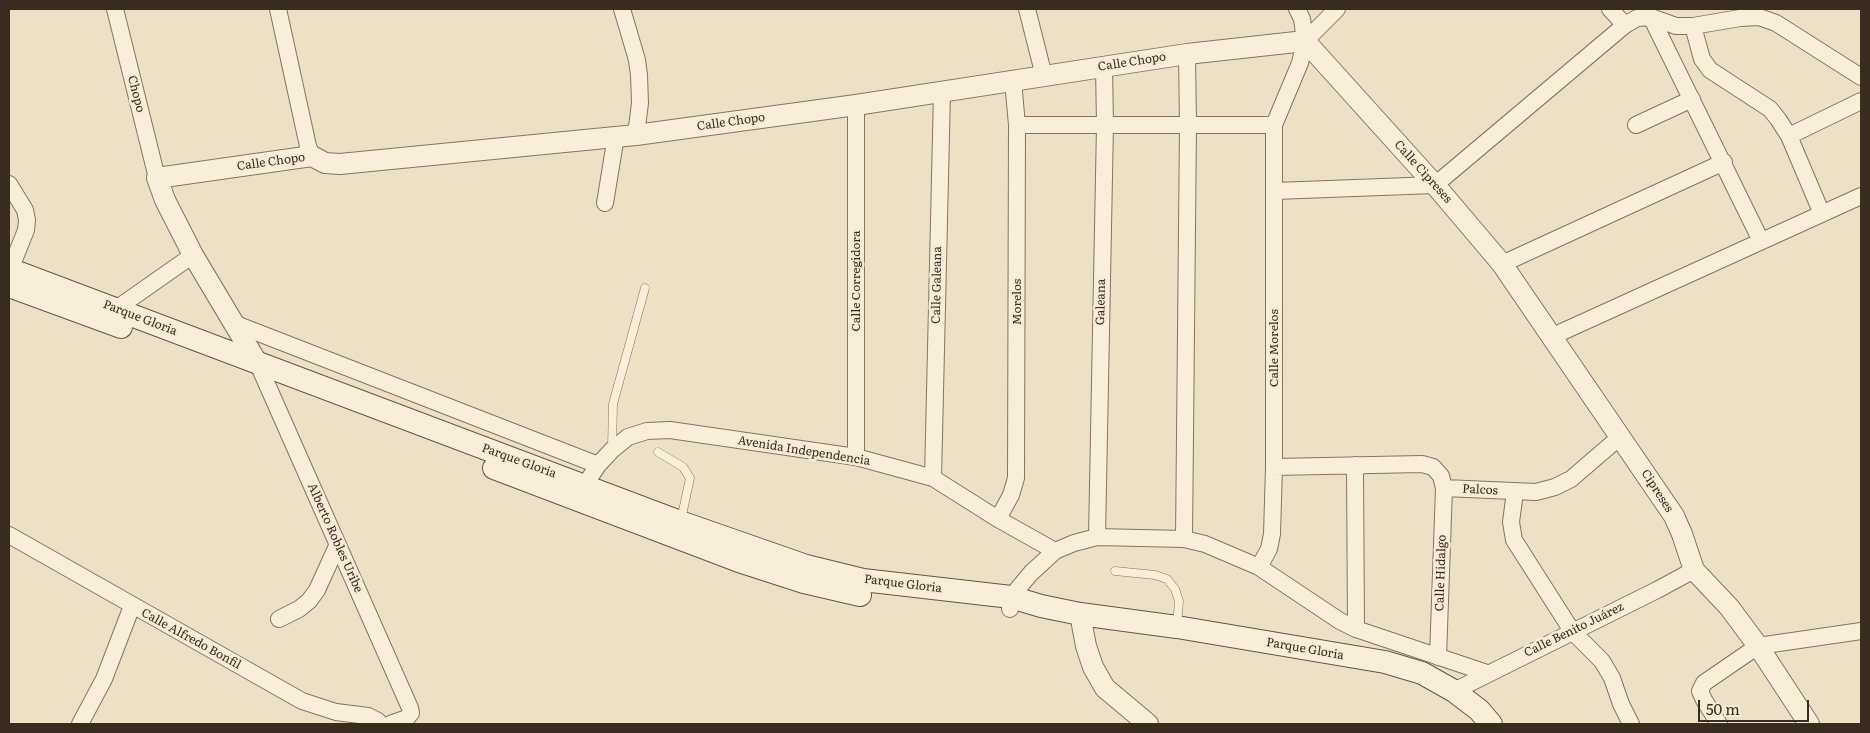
<!DOCTYPE html>
<meta charset="utf-8">
<style>
body{margin:0}
#map{position:relative;width:1870px;height:733px;overflow:hidden;background:#ece1c6;font-family:Literata,serif}
canvas{display:block}
.frame{position:absolute;inset:0;border:10px solid #382c20;pointer-events:none}
.scale{position:absolute;left:1698px;top:700px;width:111px;height:22px;box-sizing:border-box;border:2px solid #382c20;border-top:0;padding-left:6px;font-size:15px;line-height:18px;white-space:nowrap;color:#382c20;-webkit-text-stroke:4px #f4ecd6;paint-order:stroke}
</style>
<div id="map">
<canvas width="1870" height="733"></canvas>
<div class="frame"></div>
<div class="scale">50 m</div>
</div>
<script>
const c = document.querySelector('canvas').getContext('2d');
c.lineJoin = 'round';
const toPath = rows => new Path2D(rows.map(r => 'M' + r).join(''));
function strokePath(path, color, width, dash) { c.strokeStyle = color; c.lineWidth = width; c.lineCap = dash ? 'butt' : 'round'; c.setLineDash(dash || []); c.stroke(path); }
function label(font, color, halo, rows, align = 'center') {
  c.font = font + ' Literata,serif'; c.lineWidth = 5; c.setLineDash([]); c.textBaseline = 'middle'; c.strokeStyle = halo; c.fillStyle = color; for (const [text, x, y, turn = 0] of rows) {
    c.save(); c.translate(x, y); c.rotate((+turn || 0) * Math.PI / 180); c.textAlign = isNaN(turn) ? turn : align; if (halo) c.strokeText(text, 0, 0); c.fillText(text, 0, 0); c.restore();
  }
}
const service = toPath([
 [612,448,613,404,645,288],
 [658,452,683,467,690,478,681,520],
 [1115,571,1155,575,1167,579,1175,589,1179,601,1177,625]
]);
const minor = toPath([
 [115,9,157,178],
 [278,9,308,146,312,156],
 [622,9,637,60,639,75,640,103,636,135],
 [1027,9,1044,76],
 [1610,9,1625,25,1637,18,1651,17,1676,26,1693,26,1740,18,1759,17,1776,23,1861,77],
 [1651,17,1761,241],
 [1693,26,1702,59,1710,70,1770,109,1778,119,1789,136,1822,214],
 [1305,41,1337,9],
 [856,105,856,457],
 [1017,125,1274,125],
 [1636,125,1692,99],
 [1789,136,1861,101],
 [9,184,25,210,27,220,26,230,10,270],
 [1275,191,1435,185,1625,25],
 [605,203,616,136],
 [1502,264,1724,162],
 [116,309,193,255],
 [233,323,598,465],
 [1553,336,1861,196],
 [258,364,410,708,411,713,407,718,390,724],
 [1355,465,1356,629],
 [1274,467,1422,464,1433,467,1441,476,1444,488,1536,492,1555,487,1571,479,1621,436],
 [933,478,942,92],
 [1515,492,1511,522,1514,540,1572,631,1602,661,1612,678,1621,704,1631,724],
 [580,496,585,485,598,465,612,450,628,437,647,431,670,430,856,457,933,478,998,519,1055,551,1074,543,1097,537,1184,539,1205,544,1259,567,1340,621,1356,629,1487,673],
 [998,519,1011,495,1016,478,1017,125,1013,81],
 [9,535,302,701,336,712,368,716,378,721,379,724],
 [1097,537,1105,125,1104,67],
 [1184,539,1188,125,1187,54],
 [1259,567,1269,549,1272,534,1274,467,1274,125,1300,63,1305,41,1302,19,1297,9],
 [1010,609,1011,597,1031,573,1055,551],
 [279,619,299,609,309,601,317,590,337,546],
 [1438,657,1444,488],
 [1454,691,1657,590,1694,570],
 [80,724,104,679,132,606],
 [1719,724,1704,700,1700,691,1704,683,1758,646,1861,631]
]);
const tertiary = toPath([
 [258,364,193,255,165,200,157,178,312,156,325,163,340,164,636,135,856,105,1187,54,1305,41,1435,185,1502,264,1674,516,1682,534,1694,570,1729,607,1758,646,1809,724],
 [1080,614,1086,646,1093,667,1105,688,1148,724]
]);
const secondary = toPath([
 [9,269,680,522,806,566,863,580,1011,597,1041,606,1080,614,1177,627,1385,662,1422,673,1454,691,1479,710,1491,724],
 [9,286,121,327],
 [494,468,739,561,804,582,860,595]
]);
strokePath(service, '#87745d', 9);
strokePath(minor, '#87745d', 18);
strokePath(tertiary, '#87745d', 22);
strokePath(secondary, '#685540', 24);
strokePath(service, '#f7efd9', 8);
strokePath(minor, '#f7efd9', 16);
strokePath(tertiary, '#f7efd9', 20);
strokePath(secondary, '#f7efd9', 22);
label('12px', '#382c20', '#f4ecd6', [
 ["Calle Chopo",1132,62,-9],
 ["Chopo",136,94,76],
 ["Calle Chopo",731,122,-8],
 ["Calle Chopo",271,162,-8],
 ["Calle Cipreses",1423,172,48],
 ["Calle Corregidora",856,281,-90],
 ["Calle Galeana",937,285,-89],
 ["Morelos",1017,302,-90],
 ["Galeana",1101,302,-89],
 ["Parque Gloria",140,318,21],
 ["Calle Morelos",1274,348,-90],
 ["Avenida Independencia",804,451,9],
 ["Parque Gloria",519,461,20],
 ["Palcos",1480,490,3],
 ["Cipreses",1657,491,57],
 ["Alberto Robles Uribe",335,538,66],
 ["Calle Hidalgo",1441,573,-88],
 ["Parque Gloria",903,584,7],
 ["Calle Benito Juárez",1574,630,-26],
 ["Calle Alfredo Bonfil",191,639,29],
 ["Parque Gloria",1305,649,10]
]);
</script>
